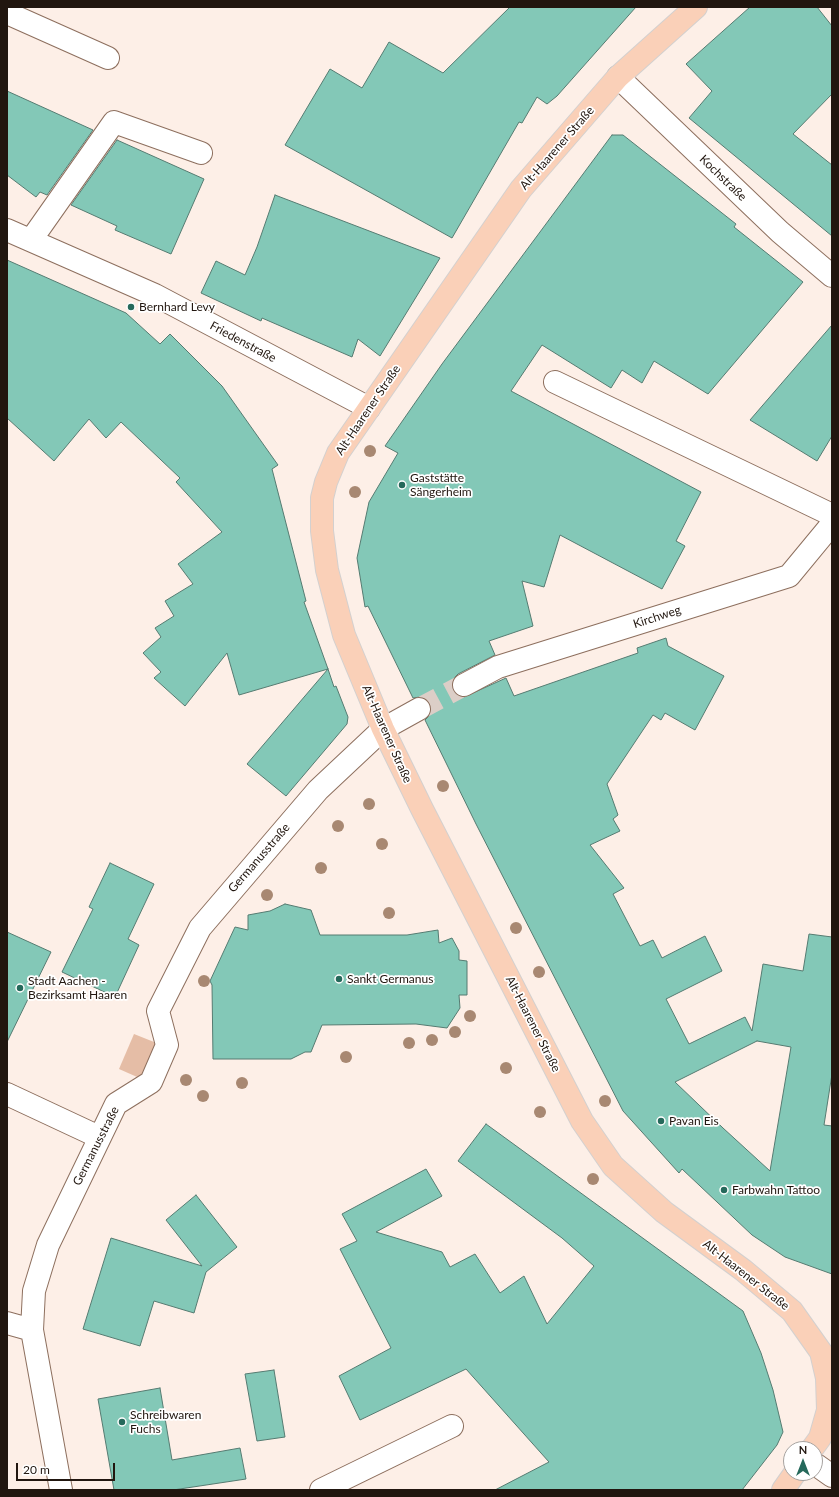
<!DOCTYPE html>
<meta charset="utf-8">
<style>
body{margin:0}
#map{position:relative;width:839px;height:1497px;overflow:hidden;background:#fdefe7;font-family:Lato,sans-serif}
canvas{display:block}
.frame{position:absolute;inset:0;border:8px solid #21160f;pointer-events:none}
.north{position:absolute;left:783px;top:1441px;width:40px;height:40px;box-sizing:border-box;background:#fff;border:1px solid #a6a29f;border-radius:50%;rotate:0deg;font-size:11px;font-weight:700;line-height:16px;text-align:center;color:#21160f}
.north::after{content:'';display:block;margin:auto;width:14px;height:18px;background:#25695b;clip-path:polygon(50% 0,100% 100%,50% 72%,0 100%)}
.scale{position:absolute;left:16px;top:1463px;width:99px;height:18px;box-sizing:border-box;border:2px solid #21160f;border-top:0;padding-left:5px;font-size:12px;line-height:14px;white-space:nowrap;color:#21160f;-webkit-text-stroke:3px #fff;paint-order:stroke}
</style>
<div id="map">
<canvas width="839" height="1497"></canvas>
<div class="frame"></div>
<div class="north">N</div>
<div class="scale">20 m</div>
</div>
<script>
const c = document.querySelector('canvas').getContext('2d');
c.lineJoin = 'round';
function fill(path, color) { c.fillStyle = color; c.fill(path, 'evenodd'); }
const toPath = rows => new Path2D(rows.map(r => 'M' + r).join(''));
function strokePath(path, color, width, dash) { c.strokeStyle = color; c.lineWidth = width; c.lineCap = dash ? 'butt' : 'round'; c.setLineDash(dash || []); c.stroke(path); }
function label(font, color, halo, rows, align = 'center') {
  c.font = font + ' Lato,sans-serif'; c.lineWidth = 3.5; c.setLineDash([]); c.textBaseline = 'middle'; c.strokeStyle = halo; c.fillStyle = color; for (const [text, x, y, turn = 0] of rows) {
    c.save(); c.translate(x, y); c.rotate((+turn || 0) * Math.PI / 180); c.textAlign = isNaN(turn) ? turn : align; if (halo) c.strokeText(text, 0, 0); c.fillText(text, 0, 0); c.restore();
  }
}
fill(toPath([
 [134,1034,159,1044,144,1080,119,1069]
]), '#e5bda6');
const building = toPath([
 [510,7,636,7,557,96,547,104,537,97,522,123,519,122,452,238,285,145,330,69,362,88,389,42,443,73,510,7],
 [750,7,817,7,832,26,832,94,793,134,832,165,832,236,689,118,712,91,686,64,750,7],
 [7,91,93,130,47,195,40,192,36,197,7,175,7,91],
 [612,135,623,135,736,224,734,227,803,282,708,394,654,361,642,383,622,370,611,388,542,345,511,391,701,492,676,541,685,546,662,589,560,535,544,587,522,581,533,626,489,641,495,655,458,674,453,679,452,685,453,691,457,695,464,697,506,678,514,696,638,653,637,648,666,638,668,646,724,676,695,730,665,713,661,720,653,715,607,784,618,815,613,819,620,831,590,845,624,888,613,894,640,946,653,940,662,958,705,936,722,971,666,999,689,1044,745,1017,752,1031,763,964,803,971,809,934,832,937,832,1074,824,1125,832,1126,832,1274,785,1257,752,1235,682,1169,679,1173,623,1111,476,824,425,720,430,715,431,710,430,703,425,698,420,697,413,698,368,606,365,607,357,558,369,502,398,453,385,446,442,364,612,135],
 [757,1041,791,1047,770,1171,723,1128,675,1082,757,1041],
 [117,140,204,179,171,254,115,230,117,226,71,205,117,140],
 [275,195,440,258,380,356,358,339,352,357,262,318,261,321,201,293,216,261,245,275,257,247,275,195],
 [7,260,126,313,160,344,170,334,222,386,278,465,272,469,306,601,304,602,328,669,239,695,227,653,185,706,154,678,161,672,143,653,161,637,155,628,174,616,165,601,193,584,178,564,222,532,176,482,180,478,121,422,106,438,89,419,54,461,7,418,7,260],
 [832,325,832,436,817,461,750,420,832,325],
 [328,669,334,687,336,686,348,717,347,724,286,796,247,764,328,669],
 [110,863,154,884,128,939,139,945,115,997,62,972,93,909,89,907,110,863],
 [285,904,311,910,320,935,407,935,438,930,439,943,452,938,459,951,459,960,467,961,467,995,459,995,460,1008,447,1028,416,1024,322,1025,311,1052,305,1052,291,1059,213,1059,212,985,210,981,235,927,248,930,248,915,270,911,285,904],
 [7,932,51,952,7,1042,7,932],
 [486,1124,743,1311,761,1353,773,1390,783,1432,777,1445,742,1490,495,1490,549,1462,466,1369,360,1420,339,1376,391,1348,340,1249,357,1241,342,1214,426,1169,442,1196,376,1232,442,1252,450,1267,475,1254,500,1293,524,1276,547,1324,594,1266,562,1238,458,1161,486,1124],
 [196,1195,237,1247,206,1272,194,1313,154,1301,140,1346,83,1329,111,1238,202,1266,166,1220,196,1195],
 [274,1370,285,1437,257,1441,245,1374,274,1370],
 [160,1388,172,1460,240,1448,246,1479,173,1490,114,1490,98,1399,160,1388]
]);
fill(building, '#83c8b7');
strokePath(building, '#557b71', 1);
strokePath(toPath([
 [419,709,464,685]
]), '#dccec7', 22, [22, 11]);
const minor = toPath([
 [7,13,108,58],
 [618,77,780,232,832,276],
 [7,230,155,295,369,408],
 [31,240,114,122,201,153],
 [555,382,832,515],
 [464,685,498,667,789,576,832,524],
 [7,1094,99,1137],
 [7,1323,32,1330],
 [815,1464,832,1476],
 [61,1490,32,1330,34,1291,48,1245,116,1104,151,1082,167,1045,158,1011,200,928,318,790,383,729,419,709],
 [321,1490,452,1426]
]);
const major = toPath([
 [696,7,618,77,521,189,338,453,326,482,322,498,322,531,327,570,344,635,383,729,422,809,582,1121,613,1166,664,1212,743,1270,792,1311,821,1352,827,1378,828,1410,820,1438,812,1449],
 [783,1490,795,1473]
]);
strokePath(minor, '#8d6f5e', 24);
strokePath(major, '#d3d0cf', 24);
strokePath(minor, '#fff', 22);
strokePath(major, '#fad0b8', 22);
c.fillStyle = '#a88872';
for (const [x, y] of [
 [370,451],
 [355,492],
 [443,786],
 [369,804],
 [338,826],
 [382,844],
 [321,868],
 [267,895],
 [389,913],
 [516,928],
 [539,972],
 [204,981],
 [470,1016],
 [455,1032],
 [432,1040],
 [409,1043],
 [346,1057],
 [506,1068],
 [186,1080],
 [242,1083],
 [203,1096],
 [605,1101],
 [540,1112],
 [593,1179]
]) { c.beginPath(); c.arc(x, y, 6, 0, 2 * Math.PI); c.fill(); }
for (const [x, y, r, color] of [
 [131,307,4,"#25695b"],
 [402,485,4,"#25695b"],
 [339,979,4,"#25695b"],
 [20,988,4,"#25695b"],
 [661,1121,4,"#25695b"],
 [724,1190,4,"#25695b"],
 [122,1422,4,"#25695b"]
]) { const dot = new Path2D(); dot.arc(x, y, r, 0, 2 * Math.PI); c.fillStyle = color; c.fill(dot); strokePath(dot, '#fff', 1.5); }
label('12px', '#21160f', '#fff', [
 ["Alt-Haarener Straße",557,148,-49],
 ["Kochstraße",723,178,44],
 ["Friedenstraße",243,342,28],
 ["Alt-Haarener Straße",368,410,-56],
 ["Kirchweg",657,617,-18],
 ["Alt-Haarener Straße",387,734,66],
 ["Germanusstraße",259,858,-49],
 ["Alt-Haarener Straße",533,1024,63],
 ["Germanusstraße",96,1146,-63],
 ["Alt-Haarener Straße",746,1275,38]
]);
label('12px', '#21160f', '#fff', [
 ["Bernhard Levy",139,307],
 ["Gaststätte",410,478],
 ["Sängerheim",410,492],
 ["Sankt Germanus",347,979],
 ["Stadt Aachen -",28,981],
 ["Bezirksamt Haaren",28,995],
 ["Pavan Eis",669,1121],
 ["Farbwahn Tattoo",732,1190],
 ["Schreibwaren",130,1415],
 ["Fuchs",130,1429]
], 'left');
</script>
